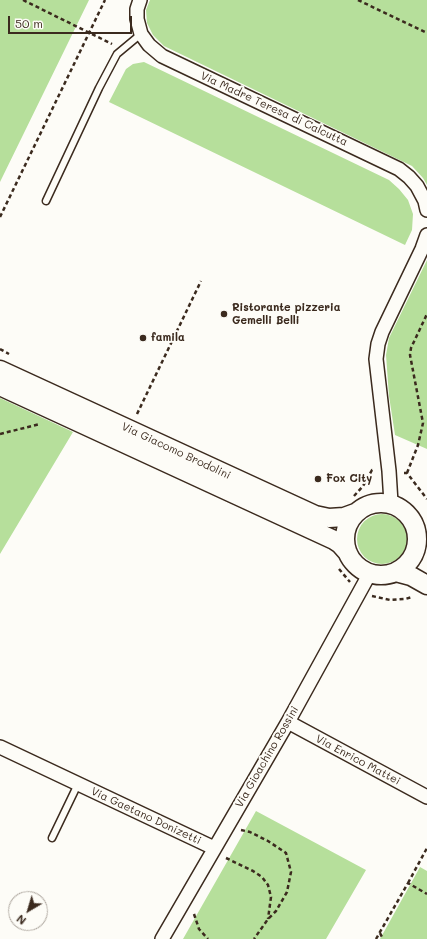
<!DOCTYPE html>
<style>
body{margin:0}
#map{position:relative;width:427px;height:939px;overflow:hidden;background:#fdfcf7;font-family:Mali,sans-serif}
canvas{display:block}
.north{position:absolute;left:8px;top:891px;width:40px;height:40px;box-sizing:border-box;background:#fdfcf7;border:1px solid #afa8a0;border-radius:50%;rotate:218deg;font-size:11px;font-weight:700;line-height:16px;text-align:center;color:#3b2a1e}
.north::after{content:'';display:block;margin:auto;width:14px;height:18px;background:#3b2a1e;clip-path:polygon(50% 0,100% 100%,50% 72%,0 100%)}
.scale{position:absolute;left:8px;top:16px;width:124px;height:18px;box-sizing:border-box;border:2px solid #3b2a1e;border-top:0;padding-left:5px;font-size:12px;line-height:14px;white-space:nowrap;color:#3b2a1e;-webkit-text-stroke:3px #fdfcf7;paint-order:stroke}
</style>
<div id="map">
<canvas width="427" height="939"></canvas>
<div class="north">N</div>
<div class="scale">50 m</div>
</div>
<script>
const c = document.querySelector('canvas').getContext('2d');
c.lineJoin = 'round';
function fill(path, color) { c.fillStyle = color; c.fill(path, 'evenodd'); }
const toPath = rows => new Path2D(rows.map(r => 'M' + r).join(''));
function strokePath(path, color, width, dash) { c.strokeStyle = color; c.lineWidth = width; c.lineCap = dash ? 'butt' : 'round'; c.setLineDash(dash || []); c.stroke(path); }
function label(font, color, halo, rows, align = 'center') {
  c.font = font + ' Mali,sans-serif'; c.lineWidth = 4; c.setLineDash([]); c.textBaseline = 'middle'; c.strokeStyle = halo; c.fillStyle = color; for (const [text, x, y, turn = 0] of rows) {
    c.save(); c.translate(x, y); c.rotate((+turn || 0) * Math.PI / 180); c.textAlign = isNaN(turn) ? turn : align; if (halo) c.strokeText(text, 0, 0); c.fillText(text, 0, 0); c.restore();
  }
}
fill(toPath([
 [0,0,89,0,0,182],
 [150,0,427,0,427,185,423,178,412,166,164,46,153,35,147,23,146,10],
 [144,62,389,180,399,189,408,200,413,214,412,230,405,245,109,102,126,69,133,64],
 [427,260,427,449,395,435,389,396,386,355,389,338],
 [0,398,73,432,0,554],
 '357 539a25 25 0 1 1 50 0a25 25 0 1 1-50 0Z',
 [256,811,366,870,326,939,183,939],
 [420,867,427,871,427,939,380,939]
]), '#b6df9b');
const service = toPath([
 [46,201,99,88,117,54,141,34],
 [52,838,78,784]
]);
const minor = toPath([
 [140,0,137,9,137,19,141,34,149,45,162,56,399,169,409,177,417,186,425,201,427,210],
 [391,503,389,471,376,359,378,344,382,332,422,249,427,235],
 [288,722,427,797],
 [0,747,214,848],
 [162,939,288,722,370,573]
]);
const secondary = toPath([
 [0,370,315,515,329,518,344,517,355,513],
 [0,386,334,540,340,544,348,553],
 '345 539a36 36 0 1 1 72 0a36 36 0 1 1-72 0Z',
 [396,572,411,576,427,585]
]);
strokePath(service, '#3b2a1e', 9);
strokePath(minor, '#3b2a1e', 16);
strokePath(secondary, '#3b2a1e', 21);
strokePath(toPath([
 [23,0,112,44],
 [358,0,427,33],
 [0,217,105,0],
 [0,349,9,354],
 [137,414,201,281],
 [0,434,40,424],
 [404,473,407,473,427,499],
 [407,473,418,445,423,423,410,355,411,348,427,314],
 [354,496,363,486,372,470,375,470],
 [339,569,350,582],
 [372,596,390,600,405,599,412,597],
 [241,830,250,832,268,841,286,853,291,872,287,892,276,911,268,919,254,939],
 [226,858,253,871,262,877,268,885,271,897,268,919],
 [408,883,427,848],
 [194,914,199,929,208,939],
 [380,933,383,939],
 [376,939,408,883,427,894]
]), '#3b2a1e', 2.5, [4, 3]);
strokePath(service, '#fdfcf7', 6);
strokePath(minor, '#fdfcf7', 13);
strokePath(secondary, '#fdfcf7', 18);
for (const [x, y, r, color] of [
 [224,314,4,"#3b2a1e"],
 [143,338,4,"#3b2a1e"],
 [318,479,4,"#3b2a1e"]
]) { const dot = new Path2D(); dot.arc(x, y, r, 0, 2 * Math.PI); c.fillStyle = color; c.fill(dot); strokePath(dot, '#fdfcf7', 1.5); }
label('11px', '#3b2a1e', '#fdfcf7', [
 ["Via Madre Teresa di Calcutta",274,109,25],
 ["Via Giacomo Brodolini",176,451,25],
 ["Via Gioachino Rossini",267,757,-60],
 ["Via Enrico Mattei",358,760,28],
 ["Via Gaetano Donizetti",146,816,25]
]);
label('bold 11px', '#3b2a1e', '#fdfcf7', [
 ["Ristorante pizzeria",232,308],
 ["Gemelli Belli",232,321],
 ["famila",151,338],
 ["Fox City",326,479]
], 'left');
</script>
